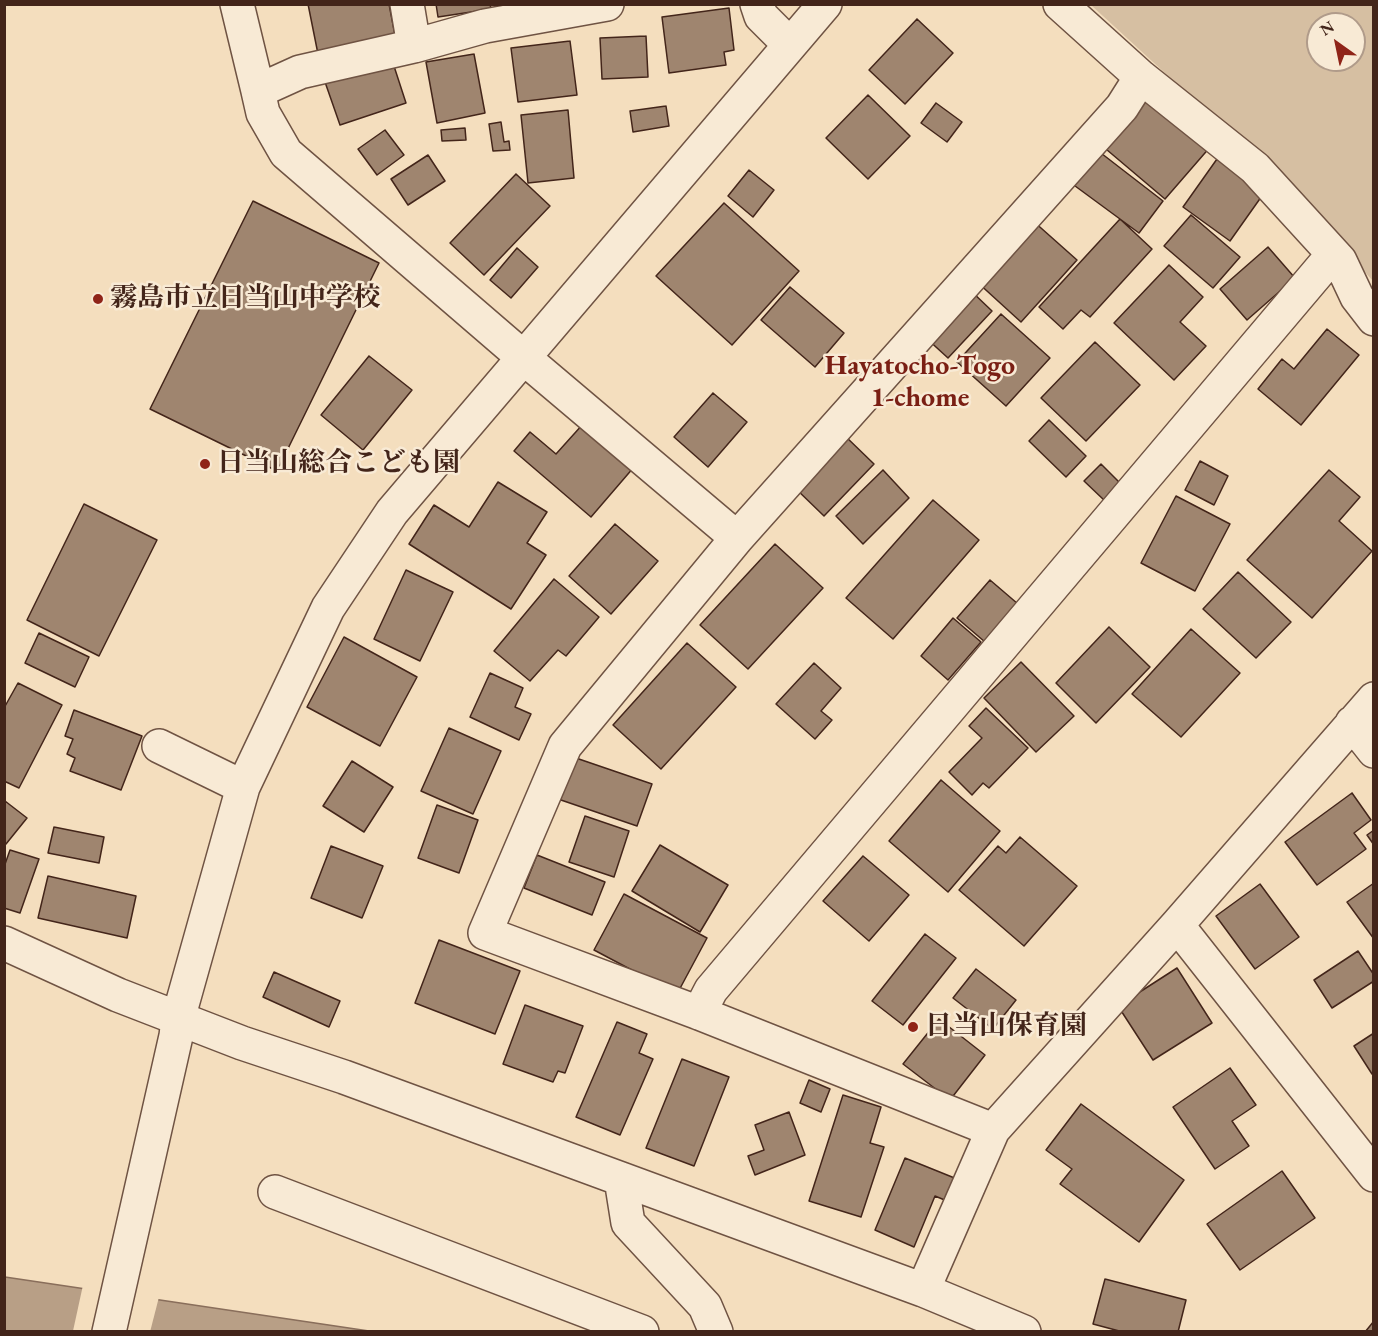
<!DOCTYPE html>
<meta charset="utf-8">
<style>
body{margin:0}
#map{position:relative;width:1378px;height:1336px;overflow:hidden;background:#f4debe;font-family:"EB Garamond",serif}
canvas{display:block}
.frame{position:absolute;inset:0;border:6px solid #43251a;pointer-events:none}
.north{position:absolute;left:1306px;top:12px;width:60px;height:60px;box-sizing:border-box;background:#f8ead5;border:2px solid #b09b8a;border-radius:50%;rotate:327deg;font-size:16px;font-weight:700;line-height:24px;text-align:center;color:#43251a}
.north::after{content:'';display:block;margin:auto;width:21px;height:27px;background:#8f2418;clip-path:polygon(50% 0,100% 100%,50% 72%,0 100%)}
</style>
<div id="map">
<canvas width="1378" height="1336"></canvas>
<div class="frame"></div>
<div class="north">N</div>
</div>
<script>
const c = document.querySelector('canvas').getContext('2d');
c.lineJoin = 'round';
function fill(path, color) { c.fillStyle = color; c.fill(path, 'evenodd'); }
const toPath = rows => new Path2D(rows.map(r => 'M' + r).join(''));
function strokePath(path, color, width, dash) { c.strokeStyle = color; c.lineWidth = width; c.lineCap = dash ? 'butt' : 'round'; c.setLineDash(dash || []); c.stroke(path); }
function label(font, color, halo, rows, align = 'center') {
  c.font = font + ' "EB Garamond","Noto Serif JP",serif'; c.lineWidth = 5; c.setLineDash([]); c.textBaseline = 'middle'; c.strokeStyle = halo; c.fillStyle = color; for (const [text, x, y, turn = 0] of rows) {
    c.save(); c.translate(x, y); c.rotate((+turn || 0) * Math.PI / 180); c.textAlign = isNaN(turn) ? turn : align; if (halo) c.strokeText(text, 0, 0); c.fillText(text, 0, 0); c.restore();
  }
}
fill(toPath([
 [1091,5,1373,5,1373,281,1278,177],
 [1318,24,1354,24,1354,60,1318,60]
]), '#d6bfa2');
const water = toPath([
 [5,1277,369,1331,5,1331,5,1277]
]);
fill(water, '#b89f86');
strokePath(water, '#896e5b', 1.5);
fill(toPath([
 [83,1285,159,1297,150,1332,73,1331]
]), '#f4debe');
const building = toPath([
 [308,4,389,4,396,40,318,54,308,4],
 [436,4,490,4,491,9,438,17,436,4],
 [729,8,734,50,724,52,726,65,669,73,662,17,729,8],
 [917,19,953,53,905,104,869,70,917,19],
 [646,36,648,77,602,79,600,38,646,36],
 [570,41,577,95,518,102,511,48,570,41],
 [474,54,485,113,437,123,426,62,474,54],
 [392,60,406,103,340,125,325,82,392,60],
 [1146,91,1211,146,1165,199,1100,144,1146,91],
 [868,95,910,136,868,179,826,138,868,95],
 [936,103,962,122,947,142,921,123,936,103],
 [666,106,669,126,633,132,630,111,666,106],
 [568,110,574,178,528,183,521,115,568,110],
 [501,122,504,142,509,141,510,150,493,151,489,124,501,122],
 [465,128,466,140,442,141,441,130,465,128],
 [385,130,404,155,377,175,358,149,385,130],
 [1097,150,1163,201,1139,233,1071,183,1097,150],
 [428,155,445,181,408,205,391,179,428,155],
 [1217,159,1264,193,1230,241,1183,207,1217,159],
 [749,170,774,190,753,217,728,196,749,170],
 [516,174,550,206,484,275,450,243,516,174],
 [253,201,379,263,277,471,150,409,253,201],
 [724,203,799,271,732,345,656,276,724,203],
 [1191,215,1240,257,1213,288,1164,246,1191,215],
 [1120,219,1152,249,1090,317,1081,310,1063,329,1039,307,1120,219],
 [1032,220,1077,260,1021,322,976,281,1032,220],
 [1268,247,1295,278,1247,320,1220,289,1268,247],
 [517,248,538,267,511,298,490,280,517,248],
 [1169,265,1203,297,1180,322,1206,346,1174,380,1114,323,1169,265],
 [790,287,844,333,815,367,761,320,790,287],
 [970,290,992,311,948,358,925,337,970,290],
 [1001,314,1050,358,1006,406,957,362,1001,314],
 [1327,329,1359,355,1301,425,1258,389,1282,359,1294,369,1327,329],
 [1095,342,1140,385,1086,441,1041,398,1095,342],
 [369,356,412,390,363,450,321,415,369,356],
 [713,393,747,422,708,467,674,437,713,393],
 [1049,420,1086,456,1066,477,1029,441,1049,420],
 [583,424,634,467,591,517,514,451,530,432,556,454,583,424],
 [843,434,874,464,824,516,793,486,843,434],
 [1200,461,1228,476,1214,505,1185,490,1200,461],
 [1101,464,1121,484,1105,501,1084,481,1101,464],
 [883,470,909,498,863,544,836,516,883,470],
 [1329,470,1360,497,1339,521,1372,551,1312,618,1247,560,1329,470],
 [498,482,547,512,527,543,546,555,511,609,409,544,434,505,469,527,498,482],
 [1176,496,1230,524,1195,591,1141,563,1176,496],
 [933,500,979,540,893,639,846,598,933,500],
 [84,504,157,540,99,656,27,620,84,504],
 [615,524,658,561,611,614,569,576,615,524],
 [775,544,823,588,748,669,700,625,775,544],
 [406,570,453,592,420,661,374,639,406,570],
 [1238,572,1291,622,1256,658,1203,609,1238,572],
 [554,579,599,617,566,656,558,650,530,681,494,651,554,579],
 [990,580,1018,604,985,642,957,618,990,580],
 [953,618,981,642,948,680,921,656,953,618],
 [1109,627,1150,667,1096,723,1056,683,1109,627],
 [1191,629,1240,673,1181,737,1132,694,1191,629],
 [39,633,89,657,75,687,25,663,39,633],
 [344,637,417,677,380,746,307,707,344,637],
 [687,643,736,687,661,769,613,725,687,643],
 [1021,662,1074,716,1036,752,984,698,1021,662],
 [814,663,841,688,821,711,832,720,815,739,776,704,814,663],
 [490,673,523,688,515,707,531,714,519,740,470,717,490,673],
 [18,683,62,705,19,788,4,781,4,708,18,683],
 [986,708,1028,748,989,788,983,783,972,795,949,772,982,738,969,726,986,708],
 [74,710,142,736,121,790,70,771,75,758,67,754,73,739,65,736,74,710],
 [449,728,501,751,473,814,421,791,449,728],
 [573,757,652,784,637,826,558,799,573,757],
 [352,761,393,787,364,832,323,806,352,761],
 [941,780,1000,831,948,892,889,841,941,780],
 [1352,793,1371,820,1354,833,1366,849,1317,885,1285,842,1352,793],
 [5,801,27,818,6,844,4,843,5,801],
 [437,805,478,820,459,873,418,858,437,805],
 [585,816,629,831,614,877,569,862,585,816],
 [54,827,104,837,99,863,48,853,54,827],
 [1374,830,1374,845,1367,835,1374,830],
 [1020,837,1077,886,1024,946,959,890,998,846,1006,853,1020,837],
 [660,845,728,885,700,932,632,891,660,845],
 [331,846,383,866,362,918,311,898,331,846],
 [10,850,39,859,20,913,4,908,4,867,10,850],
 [537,855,605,882,592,915,524,888,537,855],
 [863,856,909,895,869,941,823,901,863,856],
 [48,876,136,896,127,938,38,918,48,876],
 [1374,883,1374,939,1347,902,1374,883],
 [1260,884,1299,937,1255,969,1216,916,1260,884],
 [624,894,707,938,677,994,594,950,624,894],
 [925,934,956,958,903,1025,872,1001,925,934],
 [439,940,520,971,495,1034,415,1003,439,940],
 [1358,951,1374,975,1374,981,1332,1008,1314,980,1358,951],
 [1177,968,1212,1023,1153,1060,1118,1006,1177,968],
 [976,969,1016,1000,993,1029,953,998,976,969],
 [274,972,340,1001,329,1027,263,997,274,972],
 [525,1005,583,1026,565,1073,558,1071,553,1082,503,1064,525,1005],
 [939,1019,985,1055,950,1100,903,1064,939,1019],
 [617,1022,647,1034,639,1053,653,1059,620,1135,576,1117,617,1022],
 [1374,1033,1374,1073,1372,1074,1354,1046,1374,1033],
 [682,1059,729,1077,694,1166,646,1148,682,1059],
 [1230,1068,1256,1105,1232,1121,1249,1146,1215,1169,1173,1107,1230,1068],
 [809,1080,830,1089,821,1112,800,1103,809,1080],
 [843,1095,881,1107,870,1143,884,1147,861,1217,809,1201,843,1095],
 [1081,1104,1184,1180,1139,1242,1060,1184,1072,1169,1046,1150,1081,1104],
 [789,1112,805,1155,755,1175,748,1156,764,1150,755,1125,789,1112],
 [905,1158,957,1179,947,1201,935,1196,914,1247,875,1230,905,1158],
 [1282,1171,1315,1218,1240,1270,1207,1224,1282,1171],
 [1105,1279,1186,1300,1178,1332,1123,1332,1093,1324,1105,1279],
 [1374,1321,1374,1332,1365,1332,1374,1321]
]);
fill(building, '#9f856f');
strokePath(building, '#43251a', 1.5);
const minor = toPath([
 [237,4,258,91],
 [407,4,414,46],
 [607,4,485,26,414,46,300,72,258,91,263,113,286,153,524,358,737,538],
 [757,4,761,16,789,44],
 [1060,4,1141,77,1255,168,1340,261,1357,297,1374,319],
 [1352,723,1374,751],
 [159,746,243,787],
 [1177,925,1374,1175],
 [4,943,118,995,242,1043,344,1077,923,1290,1024,1332],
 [699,1013,711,990,1331,257,1340,261],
 [993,1130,699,1013,485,933,565,746,737,538,1122,107,1141,77],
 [621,1179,628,1223,705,1306,716,1332],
 [275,1192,642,1332],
 [923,1290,993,1130,1177,925,1374,699],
 [109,1332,176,1036,178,1019,243,787,328,608,392,512,825,4]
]);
strokePath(minor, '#6f5343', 36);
strokePath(minor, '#f8ead5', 33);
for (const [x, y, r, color] of [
 [98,299,6,"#8f2418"],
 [205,464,6,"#8f2418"],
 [913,1027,6,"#8f2418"]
]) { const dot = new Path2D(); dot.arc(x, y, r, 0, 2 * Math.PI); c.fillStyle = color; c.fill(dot); strokePath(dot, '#f8ead5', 2); }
label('bold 27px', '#43251a', '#f8ead5', [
 ["霧島市立日当山中学校",110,299],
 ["日当山総合こども園",217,464],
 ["日当山保育園",925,1027]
], 'left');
label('bold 28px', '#7a1f14', '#f8ead5', [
 ["Hayatocho-Togo",920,366],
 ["1-chome",920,398]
]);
</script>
